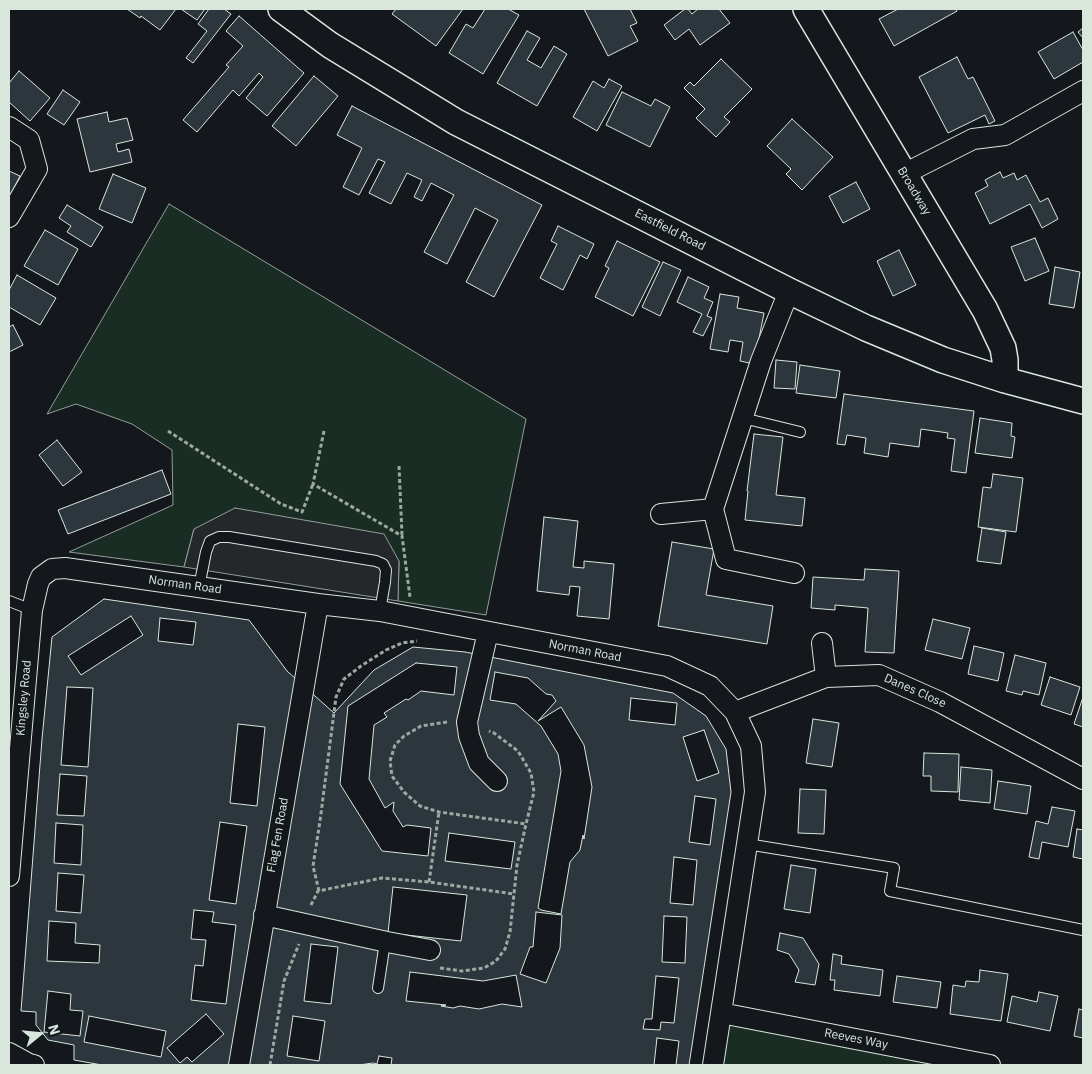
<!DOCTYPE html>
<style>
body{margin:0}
#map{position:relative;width:1092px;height:1074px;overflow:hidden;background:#14181c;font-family:"IBM Plex Sans",sans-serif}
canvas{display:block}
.frame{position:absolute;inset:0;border:10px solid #d8e6dc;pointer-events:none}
.north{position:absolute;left:15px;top:1009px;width:50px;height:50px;-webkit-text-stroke:4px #14181c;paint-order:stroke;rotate:73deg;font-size:14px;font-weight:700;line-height:20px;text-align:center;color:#d8e6dc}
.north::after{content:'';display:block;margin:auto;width:18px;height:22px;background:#d8e6dc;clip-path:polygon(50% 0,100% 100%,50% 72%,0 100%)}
</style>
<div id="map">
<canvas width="1092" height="1074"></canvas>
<div class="frame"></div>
<div class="north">N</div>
</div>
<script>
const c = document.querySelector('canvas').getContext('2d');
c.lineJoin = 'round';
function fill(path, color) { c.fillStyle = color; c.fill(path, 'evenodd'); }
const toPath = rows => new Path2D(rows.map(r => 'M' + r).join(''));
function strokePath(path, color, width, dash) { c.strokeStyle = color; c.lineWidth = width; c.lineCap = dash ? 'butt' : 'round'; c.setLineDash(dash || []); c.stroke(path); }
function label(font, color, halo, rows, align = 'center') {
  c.font = font + ' "IBM Plex Sans",sans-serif'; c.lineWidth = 4; c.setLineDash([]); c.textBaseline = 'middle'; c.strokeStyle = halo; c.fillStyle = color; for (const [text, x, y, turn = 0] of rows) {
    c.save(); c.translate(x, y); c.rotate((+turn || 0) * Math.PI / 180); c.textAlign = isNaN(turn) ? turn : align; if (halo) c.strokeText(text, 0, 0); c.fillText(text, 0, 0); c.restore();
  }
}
const green = toPath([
 [169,204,526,419,486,615,398,601,399,561,194,529,184,567,69,552,173,505,172,450,132,424,76,404,47,414,169,204],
 [724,1017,977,1065,717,1065,724,1017]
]);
fill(green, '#1a2d24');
strokePath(green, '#939e99', 1);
const parking = toPath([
 [235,508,384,534,399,561,398,601,184,567,194,529,235,508]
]);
fill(parking, '#24282b');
strokePath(parking, '#939e99', 1);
const building = toPath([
 [127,9,176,9,160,30,141,16,140,18,127,9],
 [181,9,205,9,197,20,181,9],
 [209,9,224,9,231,14,193,63,186,58,207,31,198,24,209,9],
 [396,9,463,9,436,46,392,14,396,9],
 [485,9,508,9,519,15,483,74,449,53,466,24,473,28,485,9],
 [584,9,630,9,637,23,630,26,638,41,608,56,584,9],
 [685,9,688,9,692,14,698,9,719,9,730,23,700,45,689,29,675,40,664,25,685,9],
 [898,9,956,9,957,11,894,46,879,19,898,9],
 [239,16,304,73,267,116,246,98,263,77,259,73,239,96,233,90,197,132,183,120,229,67,226,65,243,46,226,31,239,16],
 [1083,28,1083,38,1078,32,1083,28],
 [527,31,540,38,527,60,541,68,554,46,567,54,537,106,497,83,527,31],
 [1073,32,1083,50,1083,62,1054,79,1038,52,1073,32],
 [957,57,968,79,973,77,995,121,989,124,985,115,948,133,919,77,957,57],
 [721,59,752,89,724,117,730,122,716,137,696,118,705,109,684,88,690,82,694,86,721,59],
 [19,71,50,98,30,121,9,102,9,83,19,71],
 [314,76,338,96,296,146,272,126,314,76],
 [609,79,622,86,597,131,573,117,593,81,604,88,609,79],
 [63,90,80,102,64,125,47,114,63,90],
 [622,92,651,106,655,99,670,107,650,147,606,125,622,92],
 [352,106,542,205,494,297,466,282,498,220,475,208,447,264,424,252,454,195,431,183,422,201,414,197,422,180,407,173,391,204,369,193,385,162,378,159,359,195,343,187,362,148,337,135,352,106],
 [107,112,109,122,127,118,133,140,116,144,118,152,129,149,132,162,90,172,77,119,107,112],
 [792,119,833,157,802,190,786,174,791,169,767,146,792,119],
 [9,171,20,176,9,198,9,171],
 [1000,172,1003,178,1014,173,1017,180,1026,175,1040,202,1048,198,1058,219,1042,228,1030,204,990,224,975,193,988,186,985,180,1000,172],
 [113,174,146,188,132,223,99,209,113,174],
 [856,182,870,209,843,223,829,196,856,182],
 [67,205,103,227,91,247,67,232,71,226,59,218,67,205],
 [558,226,594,244,587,259,580,255,563,290,540,278,557,244,551,241,558,226],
 [45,230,78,249,58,285,24,266,45,230],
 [1035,238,1049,271,1025,281,1011,247,1035,238],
 [617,241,660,262,633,316,595,297,609,268,605,266,617,241],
 [899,250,916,285,893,296,877,261,899,250],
 [663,262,681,270,660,316,642,307,663,262],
 [1055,267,1080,272,1074,308,1049,304,1055,267],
 [17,275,56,298,40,325,9,307,9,290,17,275],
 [688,277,709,287,704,298,713,302,707,316,712,318,703,336,693,332,702,314,677,302,688,277],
 [720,294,739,297,737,308,764,313,754,364,740,361,743,342,730,340,728,352,710,349,720,294],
 [13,325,23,345,9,352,9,327,13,325],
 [776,360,797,362,795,389,774,388,776,360],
 [800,365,840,371,836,398,796,393,800,365],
 [844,394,974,411,966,473,951,471,955,439,947,438,948,433,921,429,919,447,890,443,888,457,864,453,866,438,847,435,845,445,837,444,844,394],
 [980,418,1012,423,1011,436,1015,437,1012,458,975,453,980,418],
 [754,434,783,437,776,495,805,498,802,526,745,520,748,491,747,491,754,434],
 [57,440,82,472,63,486,39,455,57,440],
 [162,470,171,494,68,534,58,510,162,470],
 [993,474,1023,478,1016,532,978,527,983,487,991,488,993,474],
 [544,517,578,521,573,567,584,568,584,561,614,564,609,619,577,616,580,587,570,586,569,595,537,591,544,517],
 [982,528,1006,532,1001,564,977,561,982,528],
 [672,542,714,549,706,595,773,606,767,644,658,626,672,542],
 [865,569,899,571,894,653,865,652,868,608,835,605,835,610,811,608,813,577,864,580,865,569],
 [104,599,249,620,287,671,334,713,374,670,413,647,465,652,673,693,706,716,726,749,731,792,689,1065,102,1065,74,1060,74,1045,48,1040,36,1025,36,1012,21,1011,42,739,52,637,104,599],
 [131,616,143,635,81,675,68,656,131,616],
 [160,618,196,622,193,645,158,641,160,618],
 [933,619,970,628,962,659,925,650,933,619],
 [974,646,1004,653,998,681,968,674,974,646],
 [1015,655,1046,663,1039,695,1023,691,1022,695,1006,691,1015,655],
 [416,663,457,667,454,695,421,691,408,700,406,699,384,713,387,717,374,725,369,779,385,808,394,802,393,811,403,827,407,825,431,828,428,856,382,851,340,784,348,706,416,663],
 [495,672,528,678,546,694,552,695,556,701,538,721,561,707,584,745,592,787,584,839,583,835,580,850,570,862,561,914,541,910,538,908,561,771,558,754,541,726,516,704,490,700,495,672],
 [1050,677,1080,687,1071,715,1041,705,1050,677],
 [67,687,93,688,88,767,61,765,67,687],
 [1083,697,1083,727,1074,724,1083,697],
 [631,698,677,703,675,725,629,720,631,698],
 [813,719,839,723,832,767,806,763,813,719],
 [238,724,265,727,257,806,230,803,238,724],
 [704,730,719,773,697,781,683,737,704,730],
 [924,753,959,754,958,792,931,791,931,776,923,776,924,753],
 [961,767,992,770,990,803,959,800,961,767],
 [60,774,87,776,84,816,57,815,60,774],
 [998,781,1031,786,1027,814,994,809,998,781],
 [800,789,826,790,824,834,798,833,800,789],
 [695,796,716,799,710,845,689,842,695,796],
 [1052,807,1075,811,1068,847,1042,842,1039,859,1029,857,1036,821,1048,824,1052,807],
 [220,822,247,826,236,904,209,900,220,822],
 [56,823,83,825,81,865,54,863,56,823],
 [1077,829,1083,830,1083,859,1073,857,1077,829],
 [449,833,515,842,511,869,445,861,449,833],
 [674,857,697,860,693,905,670,903,674,857],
 [791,865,816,869,810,913,784,909,791,865],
 [58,873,84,875,81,913,56,911,58,873],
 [393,887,467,895,461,941,388,933,393,887],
 [194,910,214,912,212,922,236,925,226,1004,191,1000,195,965,203,966,206,940,191,939,194,910],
 [536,912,562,915,560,948,546,983,520,974,530,947,533,947,536,912],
 [664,916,687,917,685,963,662,962,664,916],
 [49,921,76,923,75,943,100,945,99,963,47,961,49,921],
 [780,933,803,938,819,964,815,985,795,982,799,970,789,954,777,950,780,933],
 [311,944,338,947,331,1004,304,1001,311,944],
 [833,954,842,956,841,964,883,970,880,996,834,990,835,980,830,980,833,954],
 [980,970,1008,974,1001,1021,950,1014,953,985,965,987,966,981,979,982,980,970],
 [410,972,483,981,516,975,522,1007,502,1004,479,1009,460,1006,453,1008,441,1006,446,1005,406,1001,410,972],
 [656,976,679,978,674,1023,661,1022,660,1030,643,1029,645,1019,652,1019,656,976],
 [897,976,941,982,937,1008,893,1002,897,976],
 [48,991,71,994,70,1010,83,1011,80,1036,44,1032,48,991],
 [1039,992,1058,996,1050,1031,1007,1022,1012,996,1037,1002,1039,992],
 [1079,1009,1083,1010,1083,1038,1074,1036,1079,1009],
 [206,1014,224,1034,192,1062,187,1057,180,1063,167,1048,206,1014],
 [89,1016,166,1031,161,1057,84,1042,89,1016],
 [293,1016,325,1021,319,1061,287,1056,293,1016],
 [657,1038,679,1041,676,1065,654,1065,657,1038],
 [379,1056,392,1058,391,1065,359,1065,373,1063,377,1064,379,1056]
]);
fill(building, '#2c363c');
strokePath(building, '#d8e6dc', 1);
const service = toPath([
 [743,418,800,432],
 [199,587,206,552,210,541,219,537,229,537,376,561,383,564,386,570,385,582,380,611],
 [9,601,32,610],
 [747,844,894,868,890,891,1083,930],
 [378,988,385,942]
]);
const minor = toPath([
 [9,127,29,140,37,169,9,217],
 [904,174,973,139,1005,135,1083,91],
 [789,291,761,361,713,509,726,559,794,573],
 [661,514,713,509],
 [488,632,467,722,469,736,479,763,497,781],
 [822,643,826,677],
 [735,712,826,677,879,675,940,702,1083,779],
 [9,876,32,610,38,584,41,577,52,569,65,568,318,604,380,611,667,666,710,686,735,712,751,746,755,792,713,1065],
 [264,915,387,942,430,950],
 [721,1013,990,1065],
 [9,1053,29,1064,34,1065],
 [239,1065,318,604]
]);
const tertiary = toPath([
 [281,9,330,45,456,122,789,291,866,328,943,360,1005,380,1083,401],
 [806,9,985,310,1003,348,1005,360,1005,380]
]);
strokePath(service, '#d8e6dc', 12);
strokePath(minor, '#d8e6dc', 22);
strokePath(tertiary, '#d8e6dc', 28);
strokePath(toPath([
 [168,431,281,504,302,512,313,484],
 [324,431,313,484,402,536,410,597],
 [399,466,402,535],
 [447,722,421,726,404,736,395,745,390,761,392,776,404,792,420,806,439,812,526,824],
 [429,882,439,812],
 [319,891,313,866,320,821,336,697,344,679,361,666,386,650,402,643,417,641],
 [311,905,318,891,382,878,429,882,514,894],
 [440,968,462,971,484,968,496,961,505,949,510,932,517,865,526,824,534,792,531,773,518,751,494,733,489,731],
 [270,1065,284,981,299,944]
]), '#9da8a2', 3, [4, 2.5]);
strokePath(service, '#14181c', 10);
strokePath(minor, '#14181c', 20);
strokePath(tertiary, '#14181c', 25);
label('12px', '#d8e6dc', '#14181c', [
 ["Broadway",914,191,59],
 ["Eastfield Road",670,230,27],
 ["Norman Road",185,585,8],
 ["Norman Road",585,651,11],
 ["Danes Close",915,691,24],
 ["Kingsley Road",24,698,-85],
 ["Flag Fen Road",278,835,-80],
 ["Reeves Way",856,1039,11]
]);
</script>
